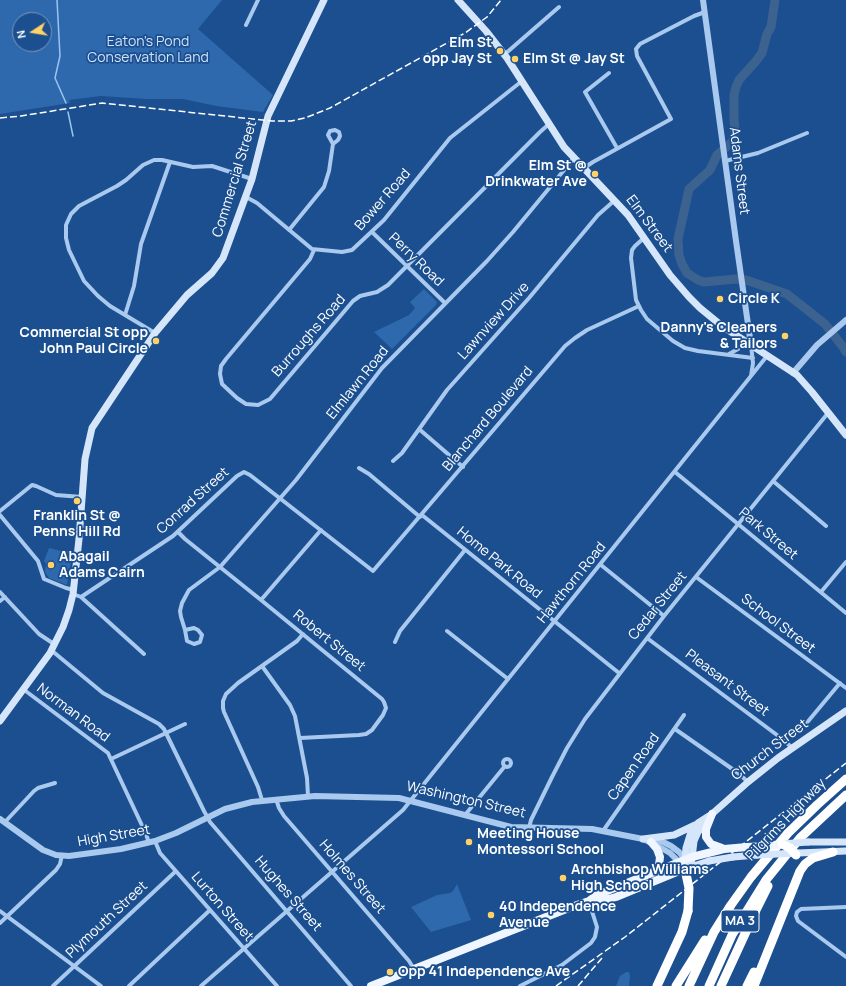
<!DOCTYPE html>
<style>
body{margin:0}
#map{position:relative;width:846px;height:986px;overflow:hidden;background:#1b4f8f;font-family:Manrope,sans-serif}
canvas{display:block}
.north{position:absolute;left:12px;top:12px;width:40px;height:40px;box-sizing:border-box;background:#1b4f8f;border:1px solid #7695bc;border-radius:50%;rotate:258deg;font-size:11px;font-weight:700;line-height:16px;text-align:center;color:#fff}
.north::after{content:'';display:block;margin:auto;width:14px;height:18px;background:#ffd166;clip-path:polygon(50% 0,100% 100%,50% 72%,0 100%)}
</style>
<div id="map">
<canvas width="846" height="986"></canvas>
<div class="north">N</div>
</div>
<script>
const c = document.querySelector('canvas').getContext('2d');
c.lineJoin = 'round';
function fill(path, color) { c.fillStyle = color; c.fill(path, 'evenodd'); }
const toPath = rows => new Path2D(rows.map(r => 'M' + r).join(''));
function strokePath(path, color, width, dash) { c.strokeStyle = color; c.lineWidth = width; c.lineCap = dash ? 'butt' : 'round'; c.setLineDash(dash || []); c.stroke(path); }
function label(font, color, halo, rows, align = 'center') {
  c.font = font + ' Manrope,sans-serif'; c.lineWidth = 3.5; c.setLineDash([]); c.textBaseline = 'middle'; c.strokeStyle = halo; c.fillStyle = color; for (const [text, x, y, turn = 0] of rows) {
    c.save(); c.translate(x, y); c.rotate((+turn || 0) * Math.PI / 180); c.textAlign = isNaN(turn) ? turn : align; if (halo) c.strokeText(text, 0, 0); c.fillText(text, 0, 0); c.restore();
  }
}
fill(toPath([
 [0,0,222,0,198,29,273,95,263,112,216,106,183,99,146,99,101,96,69,100,70,103,0,114],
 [20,20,44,20,44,44,20,44],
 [424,289,437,302,436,305,392,349,374,332,409,315,415,308,410,302],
 [49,548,61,551,73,551,67,585,49,578,45,572,46,564,44,561],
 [457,884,471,920,431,932,411,907,437,895,450,893,453,891],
 [626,972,629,972,630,976,629,986,616,986,620,976]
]), '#2e69ad');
strokePath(toPath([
 [57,0,60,56,55,78,66,103],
 [68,112,73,136]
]), '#9cc4f0', 1.5);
strokePath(toPath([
 [775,0,771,27,767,34,762,53,756,61,739,80,736,87,734,95,734,118,735,132,734,139,731,143,717,155,710,170,689,189,678,239,679,255,682,264,687,273,698,280,704,282,736,279,746,280,787,294,825,324,843,347,846,352]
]), '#3c6290', 9);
strokePath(toPath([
 [246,25,258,0],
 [505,54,559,7],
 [609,73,585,92,617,148],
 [335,130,339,132,340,136,338,140,333,144,328,135,330,131,335,130],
 [725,161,758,153,807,133],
 [584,168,593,162,671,119,637,56,636,49,640,44,694,16,705,12],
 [246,197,257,203,312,249,342,252,352,250,384,220,450,138,522,81],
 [289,230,324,187,329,171,333,144],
 [372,232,445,303],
 [645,237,635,246,632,250,631,258,636,300,641,310,647,319,673,341,685,348,698,351,753,358],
 [314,250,310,259,226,359,221,366,220,374,222,384,237,398,246,404,258,405,270,399,353,301,360,296,377,292,388,285,540,132,549,124],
 [125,315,134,286,141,244,170,162],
 [155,333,110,306,98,296,84,281,69,250,66,238,66,225,71,214,79,206,117,186,126,180,143,165,154,160,162,160,193,167,212,166,252,179],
 [751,345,753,363,751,376],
 [729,354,738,349,743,340],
 [419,429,463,467],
 [393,461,402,453,447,390,529,298,598,215,615,200],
 [359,468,369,474,420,517],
 [675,472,846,613],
 [773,481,826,526],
 [0,511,32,485,36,486,56,495,82,497],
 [0,515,38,561,44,579,66,588,74,590],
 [422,515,619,673],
 [178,532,185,539,261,600,382,699,384,702,386,708,383,715,372,730,366,734,359,735,300,738],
 [601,565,664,616],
 [696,577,846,688],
 [0,592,39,634,54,644],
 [821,592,846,562],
 [73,594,81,597,144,654],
 [81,597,173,536,237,476,244,472,250,475,373,571,565,346,575,338,587,330,639,306],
 [261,600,321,530],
 [0,601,5,597],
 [185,630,194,628,198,630,202,635,200,642,194,644,187,641,185,630,181,617,180,611,182,603,189,590,220,567,296,480,382,368,487,261,513,232,574,158],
 [447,631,508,679],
 [647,638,785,741,792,748],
 [395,642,400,631,465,550],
 [51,650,103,693,159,724,164,729,204,811,210,822,351,986],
 [262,666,290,705,295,716,307,778,308,796],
 [23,689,108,753,146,834,149,843],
 [805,725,840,683],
 [675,729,738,773,748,782],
 '503 763a4 4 0 1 1 8 0a4 4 0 1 1-8 0Z',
 [111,759,185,724],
 [276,799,279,808,284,816,409,961,414,969],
 [262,800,258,787,224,712,223,708,223,701,226,694,238,683,297,641,303,634],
 [465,815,505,766],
 [5,822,34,791,38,788,55,783],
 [529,828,531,820,552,777,567,748,585,719,664,616,828,413],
 [603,831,684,715],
 [155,841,160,853,277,986],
 [846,907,801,909,797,912,796,916,798,921,846,957],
 [0,911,101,986],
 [0,923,56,870,60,864,62,855],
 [53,986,176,871],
 [129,986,210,910],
 [201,986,403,810,767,356],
 [520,986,562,965,591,943,595,937,597,927,589,902]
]), '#a9c9ee', 4);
strokePath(toPath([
 [703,0,736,241,751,345],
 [793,373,817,345,846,320],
 [0,819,43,850,56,855,69,856,121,849,155,841,176,833,225,809,252,802,315,796,399,798,511,827,592,829,643,839,654,844,670,853,681,864],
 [651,840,661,841,671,846,679,852,686,861]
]), '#a9c9ee', 6);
strokePath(toPath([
 [458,0,486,31,507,58,564,147,628,215,670,275,689,297,700,308,722,326,797,375,812,392,846,435],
 [0,721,50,653,63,627,69,610,73,594,79,539,85,459,92,428,155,333,187,295,212,273,223,258,252,179,268,116,324,0],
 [643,839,674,835,695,825],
 [808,842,846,842],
 [798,853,846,851],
 [733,857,757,855],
 [709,861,684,869,686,848,690,835,698,823,709,816],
 [691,866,694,841,698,832,712,814,748,782,778,758,846,711]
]), '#d6e6fa', 7);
strokePath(toPath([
 [712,814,706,829,706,837,711,844,722,848],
 [651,842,657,849,660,857,659,865,653,872],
 [747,847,766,846],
 [589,901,597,895,692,857,724,849],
 [371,986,574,906,589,901,597,902,616,897,684,869]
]), '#f0f6ff', 8);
strokePath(toPath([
 [657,986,682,932,688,911],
 [676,986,705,940],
 [689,986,714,932,731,905,751,877,788,833,817,805,846,779],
 [709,986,732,935,766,880,800,838,846,795],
 [721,986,756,910,768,886],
 [747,986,754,972],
 [754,986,800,871,805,864,813,858,833,852]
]), '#fff', 9);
strokePath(toPath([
 [0,118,21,116,102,103,272,121,291,121,305,118,330,108,465,33,487,17,501,0],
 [556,986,625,937,846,763],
 [578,986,602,958]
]), '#fff', 1.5, [7, 3]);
strokePath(toPath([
 [782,844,808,842],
 [757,855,798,853],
 [709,861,733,857]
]), '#d6e6fa', 7);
strokePath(toPath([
 [766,846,782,844],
 [724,849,747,847]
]), '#f0f6ff', 8);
strokePath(toPath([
 [782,844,790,848,796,855],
 [686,874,689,888,688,911]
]), '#fff', 9);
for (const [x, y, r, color] of [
 [500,51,4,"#ffd166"],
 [515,59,4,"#ffd166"],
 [595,174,4,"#ffd166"],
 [720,299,4,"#ffd166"],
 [785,336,4,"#ffd166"],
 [156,341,4,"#ffd166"],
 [77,501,4,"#ffd166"],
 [51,565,4,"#ffd166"],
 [469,842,4,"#ffd166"],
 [563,878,4,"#ffd166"],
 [491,915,4,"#ffd166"],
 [390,972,4,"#ffd166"]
]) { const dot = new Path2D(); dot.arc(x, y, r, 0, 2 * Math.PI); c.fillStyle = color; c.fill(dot); strokePath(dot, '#1b4f8f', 1.5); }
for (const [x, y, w] of [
 [740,921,38]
]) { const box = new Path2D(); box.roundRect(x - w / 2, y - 11, w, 22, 3); c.fillStyle = '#1b4f8f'; c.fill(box); strokePath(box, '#fff', 1); }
label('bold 13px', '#fff', null, [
 ["MA 3",740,921]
]);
label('14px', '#cfe3fa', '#1b4f8f', [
 ["Eaton's Pond",148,42],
 ["Conservation Land",148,58]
]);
label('bold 14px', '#fff', '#1b4f8f', [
 ["Elm St",492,43,"right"],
 ["opp Jay St",492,59,"right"],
 ["Elm St @ Jay St",523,59],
 ["Elm St @",587,166,"right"],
 ["Drinkwater Ave",587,182,"right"],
 ["Circle K",728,299],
 ["Danny's Cleaners",777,328,"right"],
 ["& Tailors",777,344,"right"],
 ["Commercial St opp",148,333,"right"],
 ["John Paul Circle",148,349,"right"],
 ["Franklin St @",77,516,"center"],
 ["Penns Hill Rd",77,532,"center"],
 ["Abagail",59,557],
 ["Adams Cairn",59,573],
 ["Meeting House",477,834],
 ["Montessori School",477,850],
 ["Archbishop Williams",571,870],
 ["High School",571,886],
 ["40 Independence",499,907],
 ["Avenue",499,923],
 ["Opp 41 Independence Ave",398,972]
], 'left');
label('14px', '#fff', '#1b4f8f', [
 ["Adams Street",739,171,83],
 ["Commercial Street",235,179,-73],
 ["Bower Road",383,200,-49],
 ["Elm Street",649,224,53],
 ["Perry Road",416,260,44],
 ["Lawnview Drive",494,321,-48],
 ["Burroughs Road",309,336,-49],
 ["Elmlawn Road",358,383,-51],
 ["Blanchard Boulevard",488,419,-50],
 ["Conrad Street",193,501,-42],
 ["Park Street",768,534,40],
 ["Home Park Road",499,563,39],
 ["Hawthorn Road",572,583,-51],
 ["Cedar Street",658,606,-51],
 ["School Street",778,624,37],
 ["Robert Street",329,641,39],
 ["Pleasant Street",727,683,37],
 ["Norman Road",73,713,37],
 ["Church Street",770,750,-37],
 ["Capen Road",634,767,-55],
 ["Washington Street",466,800,13],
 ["Pilgrims Highway",786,820,-46],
 ["High Street",114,836,-10],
 ["Holmes Street",352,877,49],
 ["Hughes Street",288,894,49],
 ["Lurton Street",222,907,49],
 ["Plymouth Street",107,920,-43]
]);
</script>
